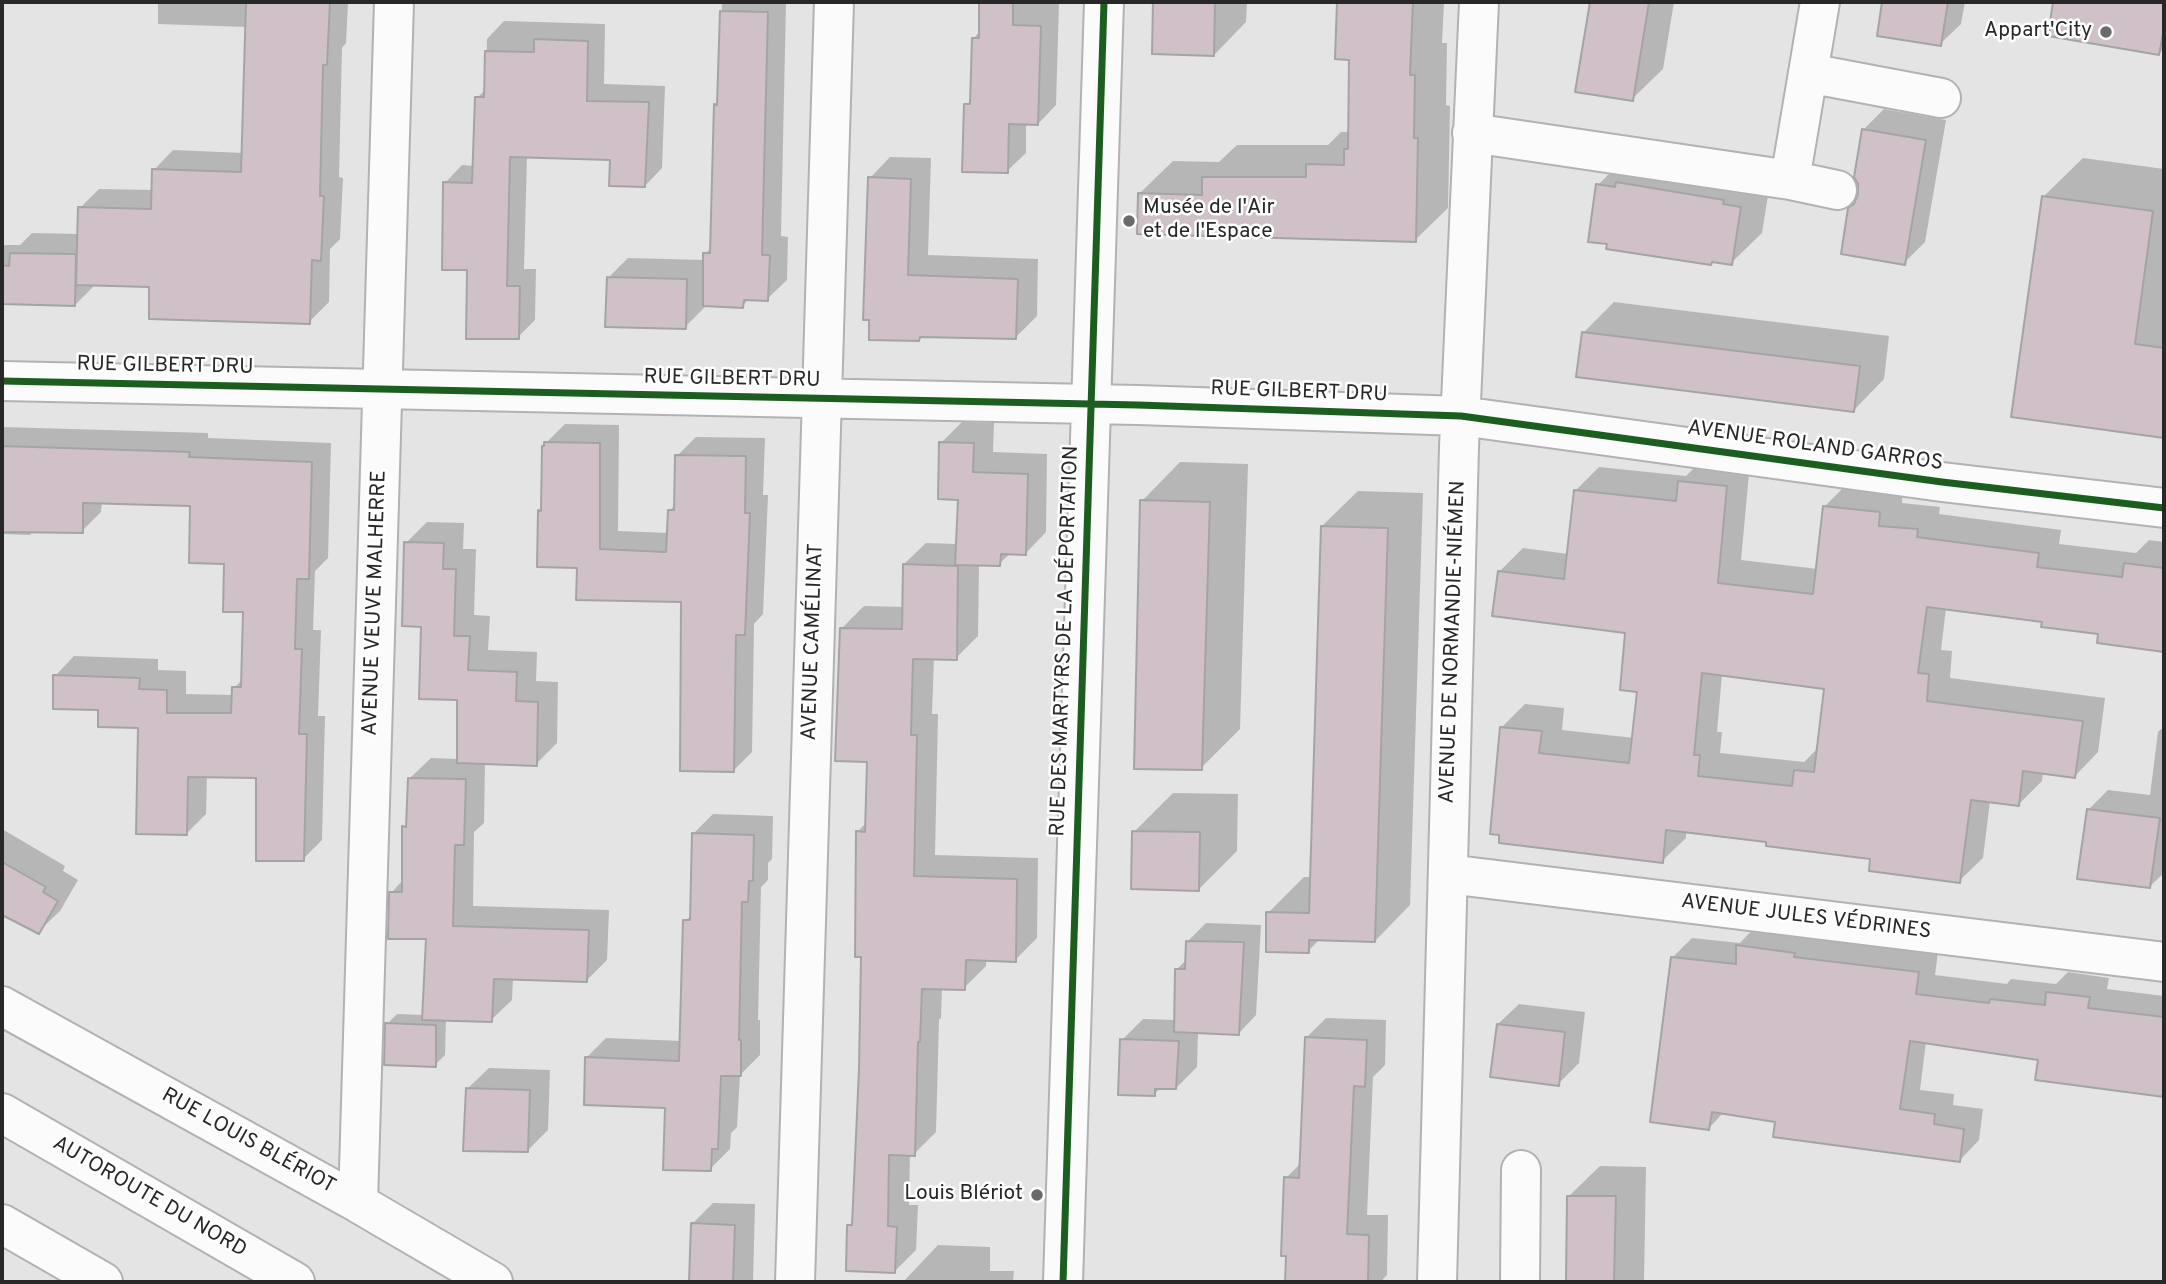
<!DOCTYPE html>
<meta charset="utf-8">
<style>
body{margin:0}
#map{position:relative;width:2166px;height:1284px;overflow:hidden;background:#e4e4e5;font-family:Overpass,sans-serif}
canvas{display:block}
.frame{position:absolute;inset:0;border:4px solid #282829;pointer-events:none}
</style>
<div id="map">
<canvas width="2166" height="1284"></canvas>
<div class="frame"></div>
</div>
<script>
const c = document.querySelector('canvas').getContext('2d');
c.lineJoin = 'round';
function fill(path, color) { c.fillStyle = color; c.fill(path, 'evenodd'); }
const toPath = rows => new Path2D(rows.map(r => 'M' + r).join(''));
function strokePath(path, color, width, dash) { c.strokeStyle = color; c.lineWidth = width; c.lineCap = dash ? 'butt' : 'round'; c.setLineDash(dash || []); c.stroke(path); }
function label(font, color, halo, rows, align = 'center') {
  c.font = font + ' Overpass,sans-serif'; c.lineWidth = 5; c.setLineDash([]); c.textBaseline = 'middle'; c.strokeStyle = halo; c.fillStyle = color; for (const [text, x, y, turn = 0] of rows) {
    c.save(); c.translate(x, y); c.rotate((+turn || 0) * Math.PI / 180); c.textAlign = isNaN(turn) ? turn : align; if (halo) c.strokeText(text, 0, 0); c.fillText(text, 0, 0); c.restore();
  }
}
fill(toPath([
 [158,2,348,2,346,43,342,48,339,177,343,178,340,239,330,249,329,302,309,322,151,285,96,284,75,305,5,303,2,306,2,245,20,245,32,233,79,234,80,208,99,189,153,190,154,170,173,150,244,153,247,27,158,24],
 [722,2,786,2,781,236,788,237,787,280,767,299,750,298,742,306,705,305,705,307,685,327,608,278,628,258,705,260,705,254,712,247,716,105,719,102],
 [981,2,1059,2,1056,105,1038,124,1026,123,1026,153,1007,171,966,105,972,99,973,39,980,31],
 [1155,2,1247,2,1246,22,1214,55,1154,52],
 [1338,2,1444,2,1442,43,1447,43,1446,105,1450,106,1448,208,1415,240,1140,193,1173,161,1219,162,1237,145,1328,145,1341,132,1350,132,1351,58,1337,58],
 [1592,2,1674,2,1663,69,1632,99,1577,90],
 [1884,2,1965,2,1961,24,1940,44,1879,35],
 [2055,2,2164,2,2164,48,2159,54,2050,34],
 [504,21,605,24,604,84,665,86,662,168,645,186,612,158,527,156,524,269,536,269,535,320,518,337,468,269,445,183,462,165,475,166,477,98,486,89,487,39],
 [1884,109,1946,120,1925,242,1904,263,1856,202,1860,194,1863,130],
 [1629,154,1771,177,1762,233,1731,263,1714,260,1711,264,1609,243,1598,185],
 [890,157,931,158,928,255,1038,259,1037,316,1016,337,923,335,919,340,870,178],
 [2083,158,2164,169,2164,436,2013,415,2044,196],
 [1614,302,1889,336,1884,379,1854,410,1583,333],
 [962,422,994,423,993,452,1047,454,1046,532,1026,553,1012,552,999,564,979,564,978,636,956,658,934,657,932,714,938,714,935,855,1038,858,1037,938,1015,960,986,959,986,966,964,988,942,987,941,1018,939,1020,936,1132,914,1154,910,1154,909,1205,918,1205,916,1250,894,1272,849,1226,854,1220,863,956,857,832,867,822,869,760,842,628,864,606,904,607,904,564,926,543,957,544,959,498,941,443],
 [565,424,619,425,618,531,669,533,669,511,676,504,677,456,696,437,765,438,763,495,768,495,763,614,754,624,752,752,733,771,683,601,578,566,540,511,543,509,546,443],
 [2,427,208,433,208,438,331,443,328,558,315,571,313,630,321,630,318,716,325,716,322,840,303,859,258,777,207,776,206,814,186,834,140,727,100,708,55,676,74,656,158,659,158,670,186,671,186,694,234,695,234,688,243,679,244,610,225,562,192,504,102,502,101,512,82,531,34,530,30,535,2,534],
 [1703,459,1750,463,1741,560,1818,569,1824,507,1848,483,1903,489,1902,503,1940,507,1939,514,2061,530,2059,544,2136,553,2149,540,2164,542,2164,650,2099,642,2100,633,2044,620,1946,608,1941,650,1952,651,1950,678,2105,698,2098,752,2075,776,2043,772,2042,781,2019,804,1990,801,1983,858,1959,881,1872,858,1768,841,1686,831,1686,838,1662,861,1502,727,1525,704,1564,708,1562,730,1634,738,1639,690,1627,632,1499,572,1523,548,1568,554,1576,490,1599,467,1686,476],
 [1722,674,1826,688,1819,747,1804,762,1720,753,1722,732,1717,732],
 [1180,462,1248,464,1240,729,1201,768,1142,501],
 [1358,491,1423,493,1410,905,1375,941,1320,939,1308,951,1268,913,1304,877,1311,877,1322,526],
 [427,522,464,523,463,549,476,549,474,615,490,616,488,650,537,652,536,681,558,682,557,743,536,764,485,762,484,823,474,832,473,906,609,910,607,960,587,980,513,978,512,1000,491,1020,446,1019,445,1055,435,1065,387,1024,397,1014,424,1015,428,938,391,893,403,880,404,827,408,823,410,778,431,758,458,759,459,698,422,625,406,543],
 [2164,726,2164,873,2149,887,2089,809,2108,790,2150,795,2158,732],
 [1173,793,1238,794,1237,851,1198,890,1134,832],
 [713,814,773,816,772,859,768,863,768,880,761,887,758,1020,760,1020,760,1055,740,1075,737,1127,731,1133,730,1149,710,1169,666,1106,586,1058,606,1038,682,1041,685,921,692,915,693,834],
 [2,829,65,866,63,871,78,880,60,911,39,931,2,912],
 [1206,923,1261,925,1256,1015,1239,1033,1198,1032,1197,1067,1176,1088,1161,1087,1154,1095,1122,1040,1143,1019,1176,1020,1177,969,1187,959,1188,941],
 [1757,925,1938,952,1935,975,2007,984,2011,979,2056,984,2068,972,2109,978,2107,989,2164,996,2164,1094,2162,1095,2040,1059,1926,1042,1920,1090,1954,1094,1953,1105,1983,1109,1979,1140,1960,1160,1777,1120,1724,1112,1709,1128,1672,958,1692,938,1740,943],
 [1519,1004,1585,1012,1579,1063,1558,1084,1498,1024],
 [1326,1018,1386,1020,1385,1065,1373,1077,1367,1215,1388,1215,1387,1275,1383,1279,1383,1282,1287,1282,1286,1178,1302,1162,1306,1038],
 [489,1068,550,1070,548,1130,528,1150,468,1088],
 [1600,1166,1646,1167,1644,1282,1567,1282,1569,1196],
 [713,1203,755,1204,753,1282,691,1282,692,1224],
 [938,1245,990,1247,990,1271,1014,1271,1013,1282,903,1282]
]), '#0003');
const building = toPath([
 [246,2,330,2,327,65,323,65,320,196,324,196,321,261,312,260,310,324,149,319,149,287,76,285,78,207,151,209,152,169,241,172,246,2],
 [979,2,1013,2,1013,25,1041,26,1038,125,1009,124,1008,173,962,172,964,104,970,104,972,38,979,38,979,2],
 [1153,2,1215,2,1214,56,1152,54,1153,2],
 [1337,2,1413,2,1410,75,1415,75,1414,138,1418,138,1416,242,1137,234,1138,193,1202,195,1202,177,1306,177,1306,164,1344,165,1344,149,1348,149,1349,60,1335,59,1337,2],
 [1590,2,1649,2,1633,101,1575,92,1590,2],
 [1882,2,1948,2,1941,46,1877,36,1882,2],
 [2053,2,2164,2,2164,28,2159,55,2048,36,2053,2],
 [720,11,768,12,762,255,770,255,768,301,744,300,743,308,703,306,703,253,710,253,714,104,717,105,720,11],
 [534,39,588,41,587,101,649,102,645,187,609,186,610,160,510,157,507,286,520,286,519,339,466,339,467,270,442,270,443,182,472,183,475,97,484,97,485,51,534,52,534,39],
 [1862,129,1926,140,1905,265,1841,254,1848,208,1854,204,1858,194,1858,184,1854,177,1862,129],
 [868,177,911,179,908,275,1018,279,1016,339,920,337,919,341,869,340,869,320,863,320,868,177],
 [1616,182,1724,200,1723,204,1741,207,1732,265,1712,262,1711,265,1606,249,1607,244,1588,242,1596,184,1615,187,1616,182],
 [2042,196,2153,211,2135,344,2164,348,2164,438,2011,417,2042,196],
 [10,253,76,254,75,306,2,304,2,265,9,266,10,253],
 [607,277,687,279,686,329,605,327,607,277],
 [1582,332,1860,366,1854,412,1576,377,1582,332],
 [544,442,600,443,600,549,666,552,668,510,674,510,675,455,746,456,745,513,750,513,745,635,736,635,734,772,680,771,681,602,576,600,577,568,537,567,538,510,541,511,542,446,544,446,544,442],
 [939,442,974,443,973,472,1028,474,1026,555,1001,554,1000,566,955,565,958,500,938,499,939,442],
 [2,446,190,452,189,457,312,462,309,579,297,579,295,649,302,649,299,734,307,734,304,861,256,861,256,778,188,777,187,835,136,834,138,728,98,727,98,710,53,709,53,675,140,678,139,689,167,690,167,713,231,713,232,687,241,687,243,612,223,612,224,564,189,563,190,506,83,503,83,533,2,532,2,446],
 [1678,481,1727,486,1718,583,1813,594,1823,506,1880,512,1879,526,1918,529,1917,537,2039,553,2037,567,2122,577,2124,563,2164,568,2164,652,2097,643,2098,634,2041,627,2042,622,1927,607,1918,673,1929,674,1927,701,2083,721,2075,778,2023,771,2019,806,1971,800,1960,883,1869,871,1870,859,1766,846,1766,842,1666,830,1663,863,1499,843,1499,835,1490,834,1500,727,1542,731,1539,753,1629,763,1637,692,1620,690,1625,633,1492,616,1498,571,1564,579,1574,490,1676,501,1678,481],
 [1702,673,1824,689,1814,772,1794,770,1792,786,1698,776,1700,755,1694,755,1702,673],
 [1140,500,1210,502,1202,770,1134,769,1140,500],
 [1321,526,1388,528,1375,942,1309,940,1309,953,1266,952,1266,912,1309,913,1321,526],
 [404,542,444,543,443,569,456,569,454,636,470,636,468,670,517,672,516,701,538,702,537,766,457,763,457,700,419,699,421,627,402,626,404,542],
 [903,564,958,566,957,660,913,659,911,735,917,735,914,876,1017,879,1016,962,966,960,965,990,922,989,920,1042,918,1042,915,1156,889,1155,888,1226,897,1227,895,1273,846,1271,847,1225,852,1225,859,1069,861,957,855,957,856,831,865,832,867,762,835,761,840,628,902,629,903,564],
 [408,778,466,779,464,845,455,845,453,926,589,930,587,982,494,979,492,1022,422,1020,426,939,388,939,389,892,402,892,402,826,406,827,408,778],
 [2087,809,2160,818,2150,888,2077,879,2087,809],
 [1132,831,1200,832,1199,891,1131,889,1132,831],
 [692,833,754,835,753,881,749,881,748,902,742,902,739,1040,741,1040,741,1076,721,1076,718,1149,712,1149,711,1171,663,1170,665,1108,584,1105,585,1057,679,1061,683,920,690,920,692,833],
 [2,862,46,887,43,892,58,901,39,934,2,915,2,862],
 [1186,941,1244,942,1239,1035,1174,1032,1175,969,1185,969,1186,941],
 [1736,945,1795,953,1794,957,1919,972,1916,994,1989,1003,1990,999,2045,1005,2046,992,2090,997,2088,1008,2164,1017,2164,1097,2035,1080,2038,1060,1910,1041,1900,1109,1935,1114,1934,1124,1964,1129,1960,1162,1773,1137,1775,1122,1712,1112,1709,1130,1650,1122,1671,957,1736,964,1736,945],
 [385,1023,436,1025,436,1067,384,1065,385,1023],
 [1497,1024,1565,1032,1559,1086,1490,1077,1497,1024],
 [1305,1037,1367,1040,1365,1087,1354,1086,1347,1234,1369,1235,1368,1282,1285,1282,1286,1256,1281,1256,1284,1177,1299,1178,1305,1037],
 [1120,1039,1179,1041,1176,1089,1155,1089,1155,1096,1118,1095,1120,1039],
 [466,1088,530,1090,528,1152,463,1151,466,1088],
 [1567,1196,1616,1196,1614,1282,1566,1282,1567,1196],
 [691,1223,735,1225,733,1282,689,1282,691,1223]
]);
fill(building, '#cfc1c7');
strokePath(building, '#a4a4a5', 2);
const minor = toPath([
 [1808,73,1941,98],
 [1472,133,1790,180,1837,190],
 [1790,180,1820,2],
 [2,381,1138,405,1461,416,1942,482,2164,508],
 [1448,874,2164,962],
 [2,1006,358,1203,493,1282],
 [358,1203,394,2],
 [795,1282,834,2],
 [1063,1282,1104,2],
 [1437,1282,1459,447,1479,2],
 [1520,1282,1521,1170]
]);
const highway = toPath([
 [2,1113,295,1282],
 [2,1224,103,1282]
]);
strokePath(minor, '#b2b2b3', 42);
strokePath(highway, '#b2b2b3', 42);
strokePath(minor, '#fbfbfb', 38);
strokePath(highway, '#fbfbfb', 38);
strokePath(toPath([
 [2,381,1138,405,1461,416,1942,482,2164,508],
 [1063,1282,1104,2]
]), '#1b5e20', 7);
for (const [x, y, r, color] of [
 [2106,32,7,"#6a6a6b"],
 [1129,221,7,"#6a6a6b"],
 [1037,1195,7,"#6a6a6b"]
]) { const dot = new Path2D(); dot.arc(x, y, r, 0, 2 * Math.PI); c.fillStyle = color; c.fill(dot); strokePath(dot, '#fff', 2.5); }
label('21px', '#282829', '#fff', [
 ["Appart'City",2092,32],
 ["Musée de l'Air",1143,209,"left"],
 ["et de l'Espace",1143,233,"left"],
 ["Louis Blériot",1023,1195]
], 'right');
label('21px', '#282829', '#fff', [
 ["RUE GILBERT DRU",165,367,1],
 ["RUE GILBERT DRU",732,380,1],
 ["RUE GILBERT DRU",1299,393,2],
 ["AVENUE ROLAND GARROS",1815,447,8],
 ["AVENUE VEUVE MALHERRE",376,603,-88],
 ["RUE DES MARTYRS DE LA DÉPORTATION",1066,641,-88],
 ["AVENUE CAMÉLINAT",814,642,-88],
 ["AVENUE DE NORMANDIE-NIÉMEN",1454,642,-88],
 ["AVENUE JULES VÉDRINES",1806,918,7],
 ["RUE LOUIS BLÉRIOT",248,1142,29],
 ["AUTOROUTE DU NORD",149,1198,30]
]);
</script>
